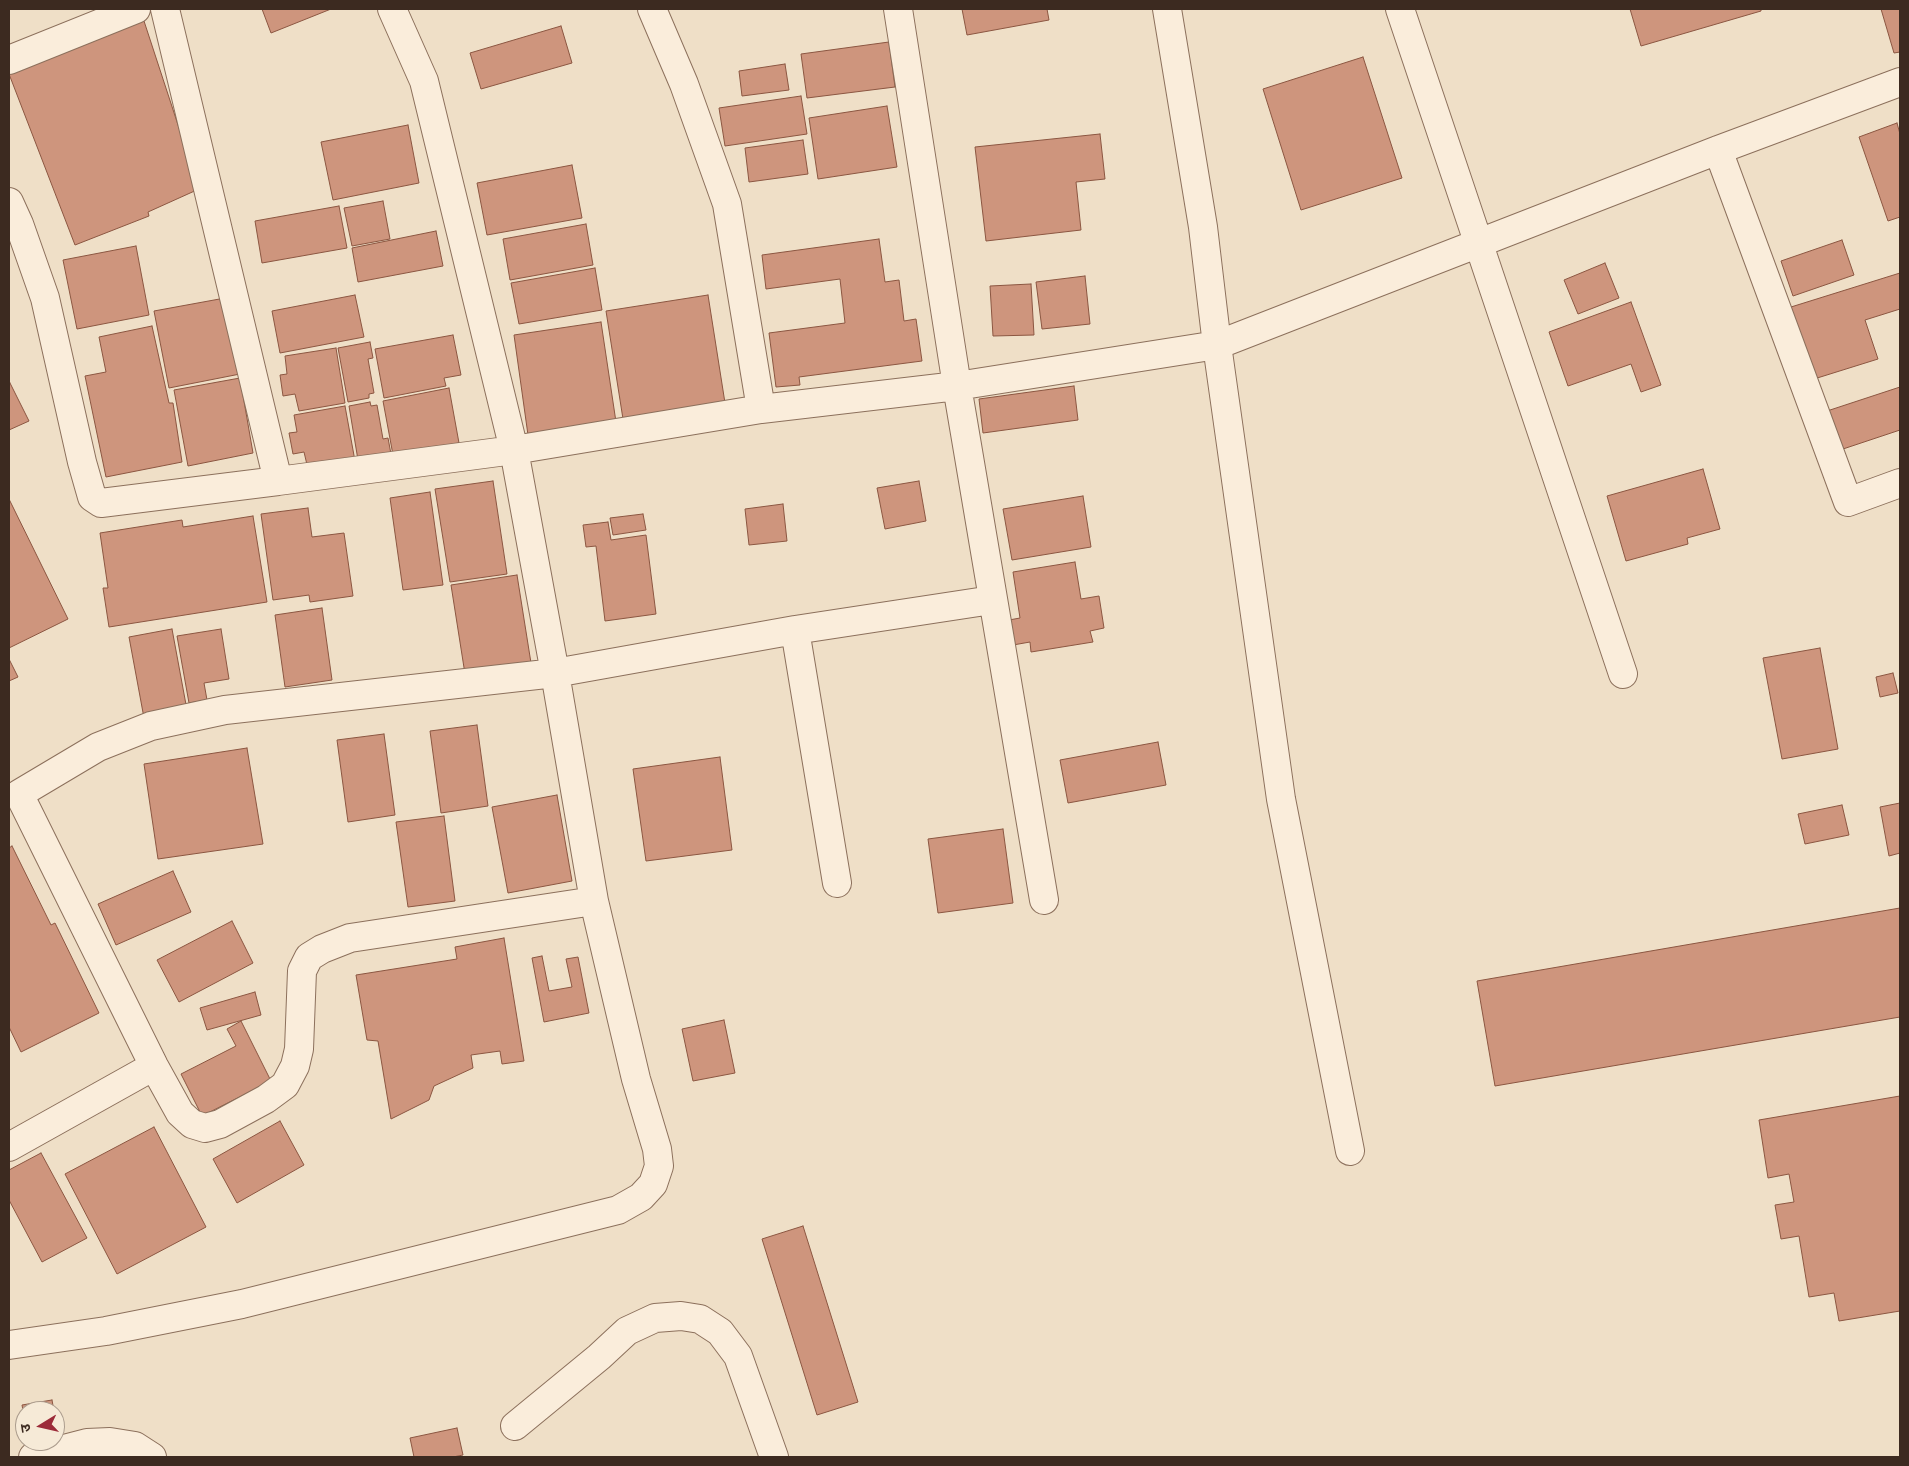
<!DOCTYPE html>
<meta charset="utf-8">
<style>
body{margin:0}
#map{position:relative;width:1909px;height:1466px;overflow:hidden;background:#efdfc7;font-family:Bitter,"Noto Sans Devanagari",serif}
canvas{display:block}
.frame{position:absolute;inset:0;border:10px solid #3c2a20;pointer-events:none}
.north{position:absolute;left:15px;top:1401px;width:50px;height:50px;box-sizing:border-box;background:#f6ead7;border:1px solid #ac9d8e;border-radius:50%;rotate:261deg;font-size:14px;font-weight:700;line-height:20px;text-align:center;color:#3c2a20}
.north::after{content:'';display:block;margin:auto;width:18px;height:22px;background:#9c2b39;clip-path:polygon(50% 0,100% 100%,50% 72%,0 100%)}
</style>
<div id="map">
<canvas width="1909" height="1466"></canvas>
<div class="frame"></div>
<div class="north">उ</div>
</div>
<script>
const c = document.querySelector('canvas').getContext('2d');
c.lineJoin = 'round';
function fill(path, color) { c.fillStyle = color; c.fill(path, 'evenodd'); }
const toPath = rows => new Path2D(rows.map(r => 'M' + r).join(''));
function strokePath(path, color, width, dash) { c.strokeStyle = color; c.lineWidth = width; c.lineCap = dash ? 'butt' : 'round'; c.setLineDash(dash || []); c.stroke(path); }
const building = toPath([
 [262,9,331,9,271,33,262,9],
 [962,9,1047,9,1049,20,967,35,962,9],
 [1630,9,1761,9,1761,11,1641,46,1630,9],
 [1881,9,1900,9,1900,52,1894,53,1881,9],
 [143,18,199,189,148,212,149,216,75,245,9,74,143,18],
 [561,26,572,63,481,89,470,53,561,26],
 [889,42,895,87,807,98,801,54,889,42],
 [1363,57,1402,178,1301,210,1263,89,1363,57],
 [785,64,789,90,742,96,739,71,785,64],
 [801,96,807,134,725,146,719,108,801,96],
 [887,106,897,167,818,179,809,118,887,106],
 [1897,123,1900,134,1900,217,1888,221,1859,137,1897,123],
 [408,125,419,183,333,200,321,142,408,125],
 [1100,134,1105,179,1076,182,1081,230,986,241,975,147,1100,134],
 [803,140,808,174,749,182,745,148,803,140],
 [572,165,582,218,487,235,477,183,572,165],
 [383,201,390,239,352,246,344,208,383,201],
 [339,206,347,248,262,263,255,221,339,206],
 [586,224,593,265,510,280,503,239,586,224],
 [436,231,443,266,358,282,352,248,436,231],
 [879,239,885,282,899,280,904,321,916,319,922,361,799,377,800,385,776,387,769,333,845,323,840,279,766,289,762,255,879,239],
 [1842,240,1854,275,1793,296,1781,261,1842,240],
 [136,246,149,315,77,329,63,260,136,246],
 [1605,263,1619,298,1578,314,1564,280,1605,263],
 [595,268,602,310,519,324,511,283,595,268],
 [1900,273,1900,309,1865,320,1878,359,1814,379,1791,307,1900,273],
 [1085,276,1090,324,1042,329,1036,282,1085,276],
 [1031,284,1034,335,993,336,990,286,1031,284],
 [355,295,364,337,280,353,272,311,355,295],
 [708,295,725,403,623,419,606,311,708,295],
 [225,298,240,374,169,388,154,311,225,298],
 [1631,302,1661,385,1641,392,1631,364,1568,386,1549,332,1631,302],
 [601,322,616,422,528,435,514,335,601,322],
 [152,326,169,403,173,403,182,462,106,477,85,376,106,372,99,337,152,326],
 [453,335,461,375,444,378,446,386,384,398,375,349,453,335],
 [370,342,373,358,368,359,374,393,369,394,369,398,348,402,338,348,370,342],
 [336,348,345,403,299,411,295,394,283,396,280,375,287,374,285,356,336,348],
 [240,378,253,453,188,466,174,390,240,378],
 [10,383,29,421,9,430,9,384,10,383],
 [1074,386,1078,420,983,433,979,399,1074,386],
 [1900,387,1900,430,1837,451,1824,412,1900,387],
 [449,388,459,443,393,455,383,401,449,388],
 [370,402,371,406,377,405,383,439,388,438,391,454,358,460,349,406,370,402],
 [345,406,355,461,308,469,304,452,293,454,289,433,297,432,294,415,345,406],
 [1703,469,1720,529,1687,538,1688,544,1626,561,1607,496,1703,469],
 [493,481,507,574,450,582,435,489,493,481],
 [919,481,926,521,885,529,877,488,919,481],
 [430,492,443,585,403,590,390,498,430,492],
 [1083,496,1091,547,1012,560,1003,509,1083,496],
 [9,499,68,619,9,648,9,499],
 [783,504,787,541,749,545,745,509,783,504],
 [308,508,312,537,344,533,353,596,310,602,309,595,273,600,261,514,308,508],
 [643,514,646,530,613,535,610,518,643,514],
 [253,516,267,602,109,627,103,588,108,588,100,533,182,520,183,527,253,516],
 [608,522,611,540,646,535,656,614,605,621,596,546,586,547,583,525,608,522],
 [1075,562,1081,599,1099,596,1104,628,1090,631,1093,642,1031,652,1030,642,1013,645,1009,620,1020,618,1013,572,1075,562],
 [517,575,531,663,465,674,451,585,517,575],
 [322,608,332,680,285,687,275,615,322,608],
 [172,629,187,710,144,718,129,637,172,629],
 [221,629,229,679,204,683,207,700,189,703,177,636,221,629],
 [1820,648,1838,749,1782,759,1763,658,1820,648],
 [9,659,18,677,9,681,9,659],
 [1893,673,1898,693,1880,697,1876,677,1893,673],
 [477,725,488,806,441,813,430,731,477,725],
 [384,734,395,815,348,822,337,740,384,734],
 [1158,742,1166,785,1068,803,1060,760,1158,742],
 [247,748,263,844,158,859,144,764,247,748],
 [720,757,732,850,646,861,633,769,720,757],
 [557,795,572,881,508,893,492,807,557,795],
 [1900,803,1900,853,1889,856,1880,807,1900,803],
 [1842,805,1849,835,1805,844,1798,814,1842,805],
 [444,816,455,901,408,907,396,822,444,816],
 [1003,829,1013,903,938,913,928,839,1003,829],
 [12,846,51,925,55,923,99,1013,21,1052,9,1027,9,848,12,846],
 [173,871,191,912,116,945,98,904,173,871],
 [1900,908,1900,1017,1495,1086,1477,981,1900,908],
 [232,921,253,963,179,1002,157,960,232,921],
 [504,938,524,1061,502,1064,500,1051,471,1055,473,1068,434,1086,429,1100,391,1119,378,1041,367,1040,356,975,457,959,455,947,504,938],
 [542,956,549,991,572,987,566,959,578,957,589,1013,544,1022,532,958,542,956],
 [255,992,261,1015,207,1030,200,1008,255,992],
 [724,1020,735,1073,693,1081,682,1029,724,1020],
 [241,1021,271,1081,202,1116,181,1074,236,1046,227,1029,241,1021],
 [1900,1096,1900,1311,1839,1321,1834,1293,1809,1297,1799,1236,1781,1239,1775,1205,1794,1202,1789,1174,1768,1178,1759,1120,1900,1096],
 [280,1121,304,1165,237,1203,213,1159,280,1121],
 [154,1127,206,1227,117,1274,65,1174,154,1127],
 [41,1153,87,1238,42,1262,9,1200,9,1170,41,1153],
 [803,1226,858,1402,817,1415,762,1239,803,1226],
 [52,1400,54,1411,25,1411,25,1422,22,1405,52,1400],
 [457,1428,463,1455,453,1457,414,1457,410,1438,457,1428]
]);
fill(building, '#ce957d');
strokePath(building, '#8b5641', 1);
const minor = toPath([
 [165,9,278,481,514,450,761,409,957,386,898,9],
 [392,9,424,81,514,450,555,673,594,901,350,938,322,949,309,957,302,971,299,1049,295,1066,285,1085,266,1099,220,1124,205,1128,192,1124,180,1113,154,1066,19,794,98,747,151,726,225,710,555,673,795,630,992,600],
 [652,9,684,84,727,204,761,409],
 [1167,9,1203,227,1217,345,1281,799,1350,1151],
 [1400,9,1623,674],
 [9,60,136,9],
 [1718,150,1848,502,1900,483],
 [9,202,19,224,45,298,82,462,92,497,101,503,278,481],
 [795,630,837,883],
 [1044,900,957,386,1217,345,1718,150,1900,82],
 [9,1147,154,1066],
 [9,1345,106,1331,242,1304,618,1210,641,1197,653,1184,659,1166,657,1149,636,1079,594,901],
 [515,1426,599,1357,627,1331,655,1318,681,1316,700,1319,720,1332,738,1356,774,1457],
 [33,1457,87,1443,110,1442,135,1446,152,1457]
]);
strokePath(minor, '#8c705c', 30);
strokePath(minor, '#faeddb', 28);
</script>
